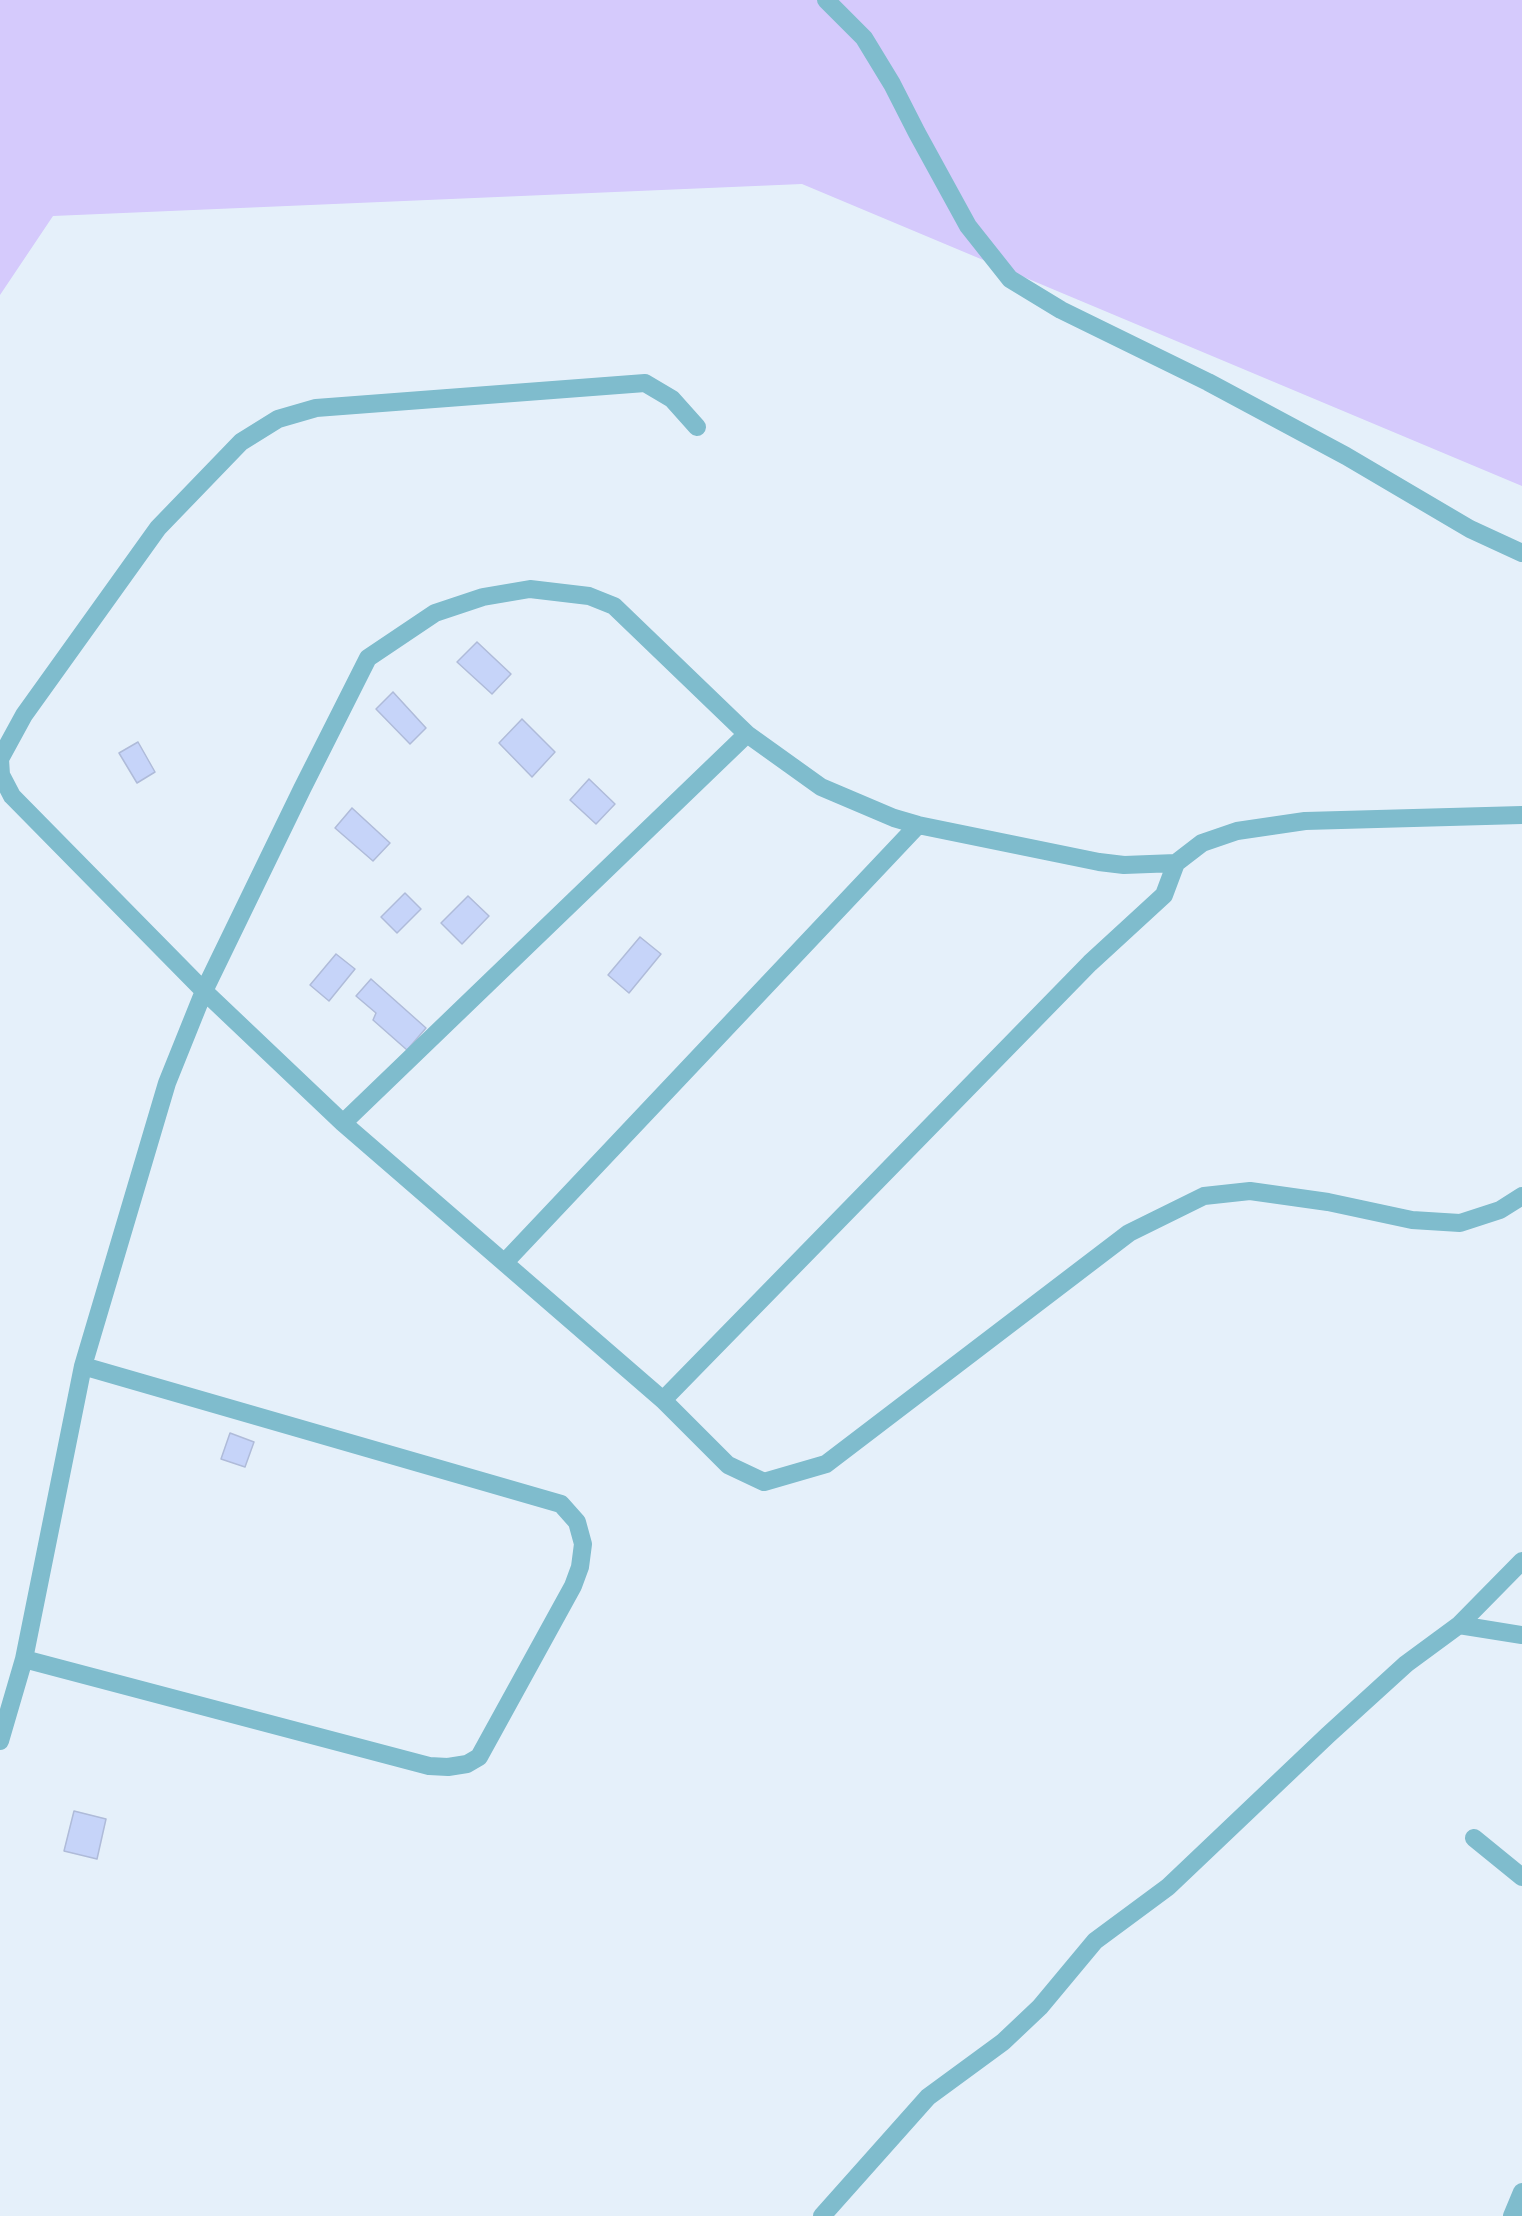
<!DOCTYPE html>
<style>
body{margin:0}
canvas{display:block;background:#e5f0fa}
</style>
<canvas width="1522" height="2216"></canvas>
<script>
const c = document.querySelector('canvas').getContext('2d');
c.lineJoin = 'round';
function fill(path, color) { c.fillStyle = color; c.fill(path, 'evenodd'); }
const toPath = rows => new Path2D(rows.map(r => 'M' + r).join(''));
function strokePath(path, color, width, dash) { c.strokeStyle = color; c.lineWidth = width; c.lineCap = dash ? 'butt' : 'round'; c.setLineDash(dash || []); c.stroke(path); }
fill(toPath([
 [0,0,1522,0,1522,486,802,184,53,216,0,295]
]), '#d5cafc');
const building = toPath([
 [477,642,511,674,492,694,457,662,477,642],
 [393,692,426,728,410,744,376,709,393,692],
 [522,719,555,752,532,777,499,743,522,719],
 [138,742,155,772,137,783,119,753,138,742],
 [589,779,615,804,596,824,570,800,589,779],
 [352,808,390,843,373,861,335,828,352,808],
 [405,893,421,909,397,933,381,917,405,893],
 [468,896,489,916,462,944,441,923,468,896],
 [640,937,661,954,629,993,608,975,640,937],
 [336,954,355,969,329,1001,310,985,336,954],
 [371,979,426,1028,407,1050,373,1020,376,1013,356,996,371,979],
 [230,1433,254,1442,245,1467,221,1459,230,1433],
 [74,1811,106,1819,97,1859,64,1851,74,1811]
]);
fill(building, '#c6d4f9');
strokePath(building, '#afbbd9', 1.5);
strokePath(toPath([
 [826,0,864,38,892,84,917,133,968,226,1010,279,1061,310,1208,382,1346,456,1470,529,1522,553],
 [697,427,672,399,645,383,316,408,278,419,241,442,158,528,24,715,0,759,1,775,12,796,204,991,343,1123,663,1400,728,1465,764,1482,826,1464,1129,1233,1204,1196,1250,1191,1328,1202,1412,1220,1460,1223,1500,1210,1522,1196],
 [1176,863,1202,843,1237,831,1305,821,1522,815],
 [343,1123,747,734],
 [505,1262,918,825],
 [1459,1625,1522,1561],
 [24,1659,429,1766,448,1767,467,1764,479,1757,573,1586,580,1567,583,1544,577,1522,561,1504,83,1366],
 [0,1741,24,1659,83,1366,167,1083,204,991,302,789,368,658,435,613,483,597,530,589,589,596,614,606,747,734,821,787,894,818,918,825,1099,862,1124,865,1176,863,1164,895,1090,963,663,1400],
 [1474,1838,1522,1877],
 [822,2216,928,2097,1003,2042,1040,2007,1095,1941,1168,1887,1328,1735,1406,1664,1459,1625,1522,1635],
 [1512,2216,1522,2192]
]), '#7fbccd', 18);
</script>
